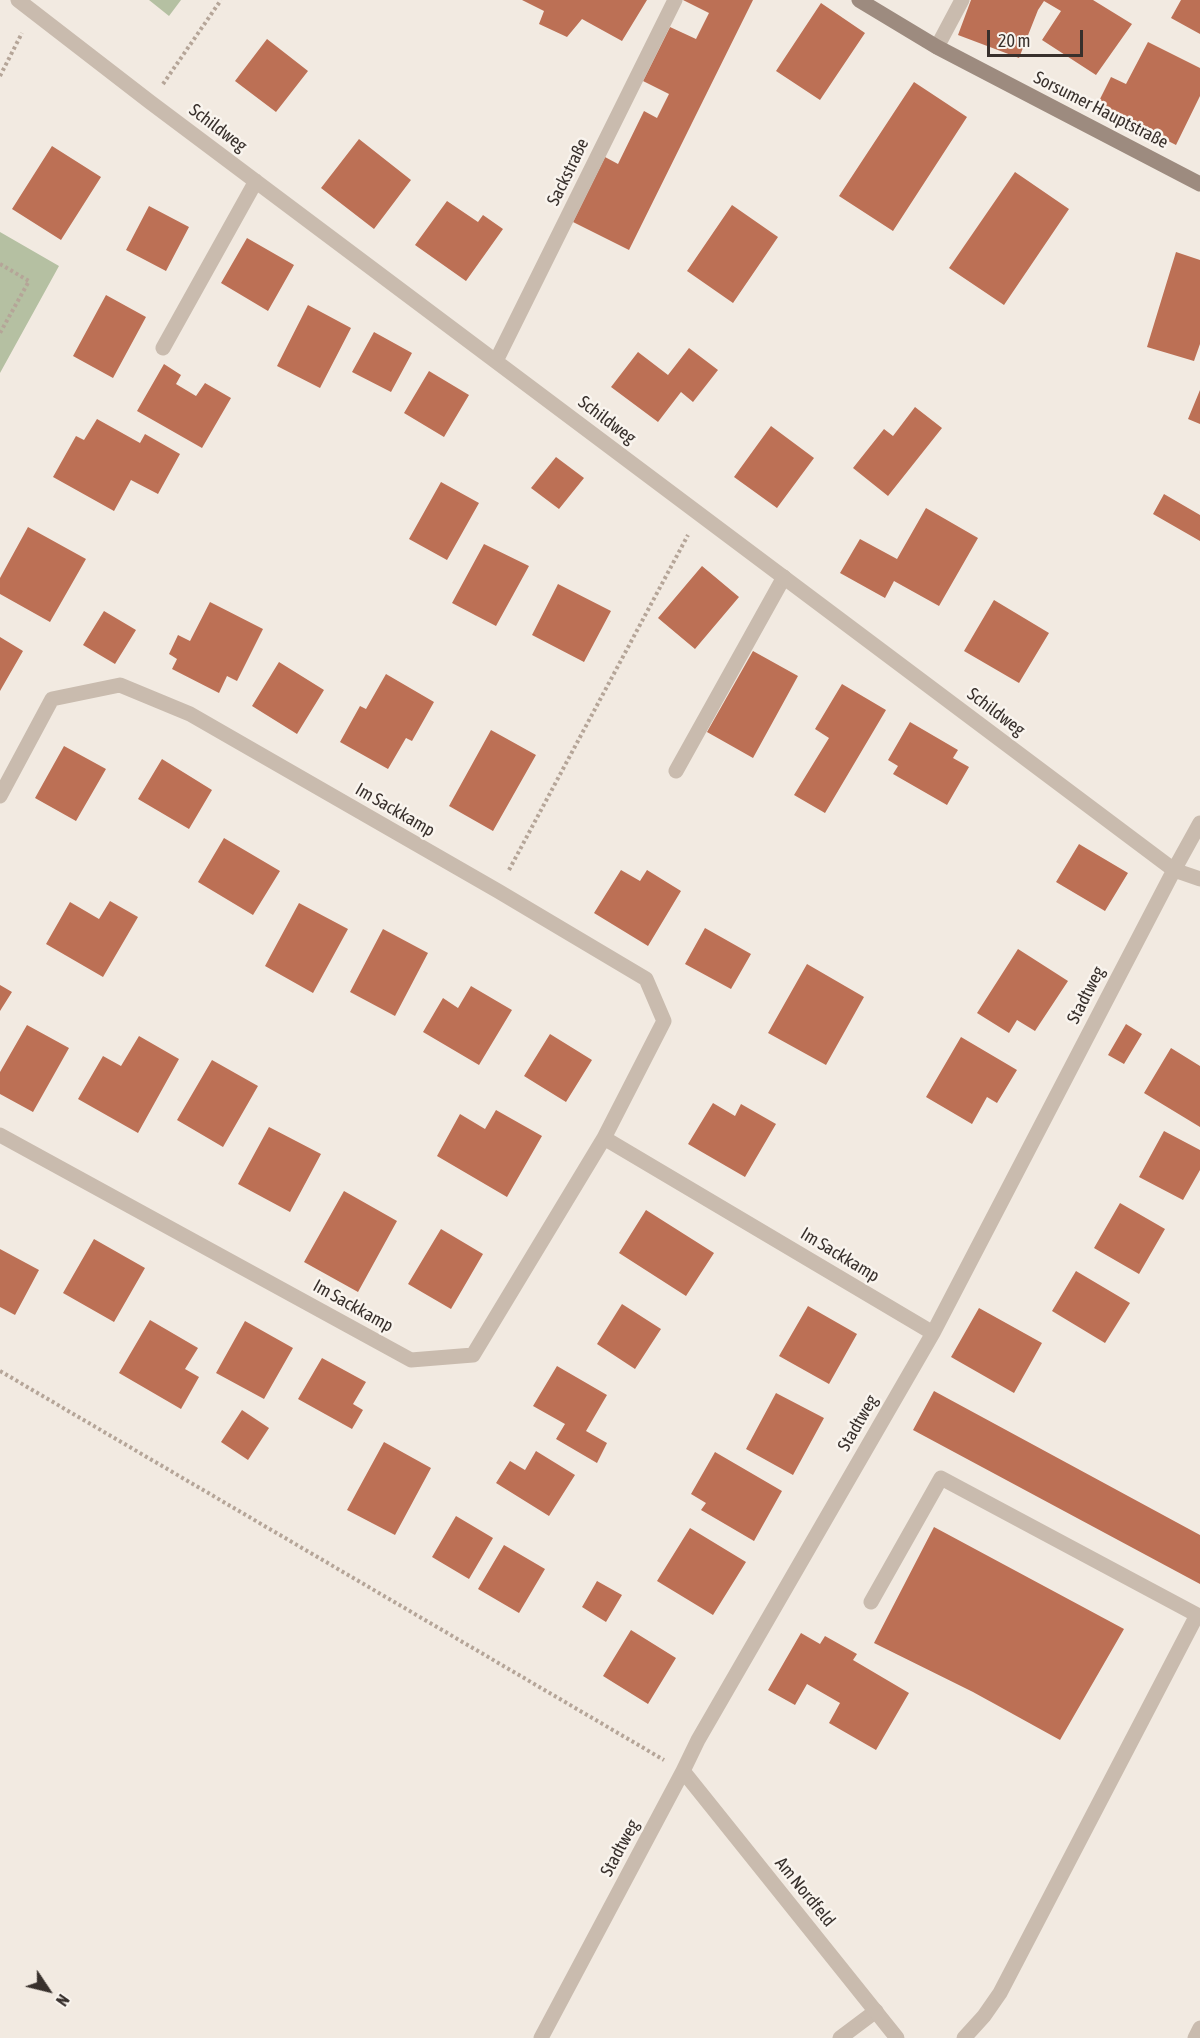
<!DOCTYPE html>
<meta charset="utf-8">
<style>
body{margin:0}
#map{position:relative;width:1200px;height:2038px;overflow:hidden;background:#f2eae1;font-family:"Asap Condensed",sans-serif}
canvas{display:block}
.north{position:absolute;left:18px;top:1960px;width:60px;height:60px;-webkit-text-stroke:4px #f9f4ee;paint-order:stroke;rotate:125deg;font-size:16px;font-weight:700;line-height:24px;text-align:center;color:#38302c}
.north::after{content:'';display:block;margin:auto;width:21px;height:27px;background:#38302c;clip-path:polygon(50% 0,100% 100%,50% 72%,0 100%)}
.scale{position:absolute;left:987px;top:30px;width:96px;height:27px;box-sizing:border-box;border:3px solid #38302c;border-top:0;padding-left:8px;font-size:18px;line-height:21px;white-space:nowrap;color:#38302c;-webkit-text-stroke:4px #f9f4ee;paint-order:stroke}
</style>
<div id="map">
<canvas width="1200" height="2038"></canvas>
<div class="north">N</div>
<div class="scale">20 m</div>
</div>
<script>
const c = document.querySelector('canvas').getContext('2d');
c.lineJoin = 'round';
function fill(path, color) { c.fillStyle = color; c.fill(path, 'evenodd'); }
const toPath = rows => new Path2D(rows.map(r => 'M' + r).join(''));
function strokePath(path, color, width, dash) { c.strokeStyle = color; c.lineWidth = width; c.lineCap = dash ? 'butt' : 'round'; c.setLineDash(dash || []); c.stroke(path); }
function label(font, color, halo, rows, align = 'center') {
  c.font = font + ' "Asap Condensed",sans-serif'; c.lineWidth = 5; c.setLineDash([]); c.textBaseline = 'middle'; c.strokeStyle = halo; c.fillStyle = color; for (const [text, x, y, turn = 0] of rows) {
    c.save(); c.translate(x, y); c.rotate((+turn || 0) * Math.PI / 180); c.textAlign = isNaN(turn) ? turn : align; if (halo) c.strokeText(text, 0, 0); c.fillText(text, 0, 0); c.restore();
  }
}
fill(toPath([
 [149,0,181,0,169,16],
 [0,232,59,266,0,373]
]), '#b5c0a2');
fill(toPath([
 [522,0,647,0,622,41,582,19,567,37,539,24,544,11],
 [683,0,753,0,629,250,573,222,605,157,618,164,644,111,657,118,669,94,643,81,670,27,696,39,709,13],
 [971,0,1093,0,1132,24,1096,75,1042,40,1061,11,1044,1,1038,10,1019,58,958,35],
 [1181,0,1200,0,1200,34,1171,18],
 [821,3,865,33,820,100,776,71],
 [267,39,308,71,276,112,235,81],
 [1148,42,1200,68,1200,96,1176,145,1097,105,1111,77,1126,84],
 [914,82,967,117,893,231,839,196],
 [359,139,411,180,374,229,321,188],
 [52,146,101,177,61,240,12,209],
 [1015,172,1069,209,1004,305,949,268],
 [447,201,478,222,483,215,503,229,466,281,415,245],
 [732,205,778,237,733,303,687,271],
 [149,206,189,227,166,271,126,250],
 [247,238,294,265,268,311,221,283],
 [1176,252,1200,260,1200,344,1194,361,1147,347],
 [106,295,146,317,113,378,73,356],
 [308,305,351,328,320,388,277,366],
 [374,332,412,353,391,392,352,372],
 [689,348,718,370,693,402,681,392,658,422,611,387,638,352,668,375],
 [164,364,181,375,176,384,196,396,205,383,231,398,202,448,137,411],
 [429,371,469,395,444,437,404,413],
 [1200,390,1200,424,1188,419],
 [915,407,942,428,888,496,853,468,884,429,893,436],
 [97,419,140,443,145,434,180,454,158,494,131,480,114,511,53,477,76,436,84,440],
 [771,426,814,458,777,508,734,477],
 [556,457,584,478,559,509,531,488],
 [441,482,479,503,447,560,409,539],
 [1164,494,1200,515,1200,541,1153,514],
 [926,508,978,538,939,606,894,581,885,598,840,573,860,539,897,559],
 [28,527,86,559,50,622,0,594,0,578],
 [484,544,529,566,496,626,452,603],
 [702,566,739,597,695,649,658,618],
 [558,584,611,611,584,662,532,635],
 [994,600,1049,633,1019,683,964,651],
 [210,602,263,629,237,681,227,676,219,693,172,669,177,659,169,654,178,635,190,641],
 [104,611,136,630,115,664,83,645],
 [0,637,23,651,0,691],
 [753,651,798,676,753,758,707,732],
 [279,662,324,690,297,734,252,706],
 [386,674,434,702,412,741,406,738,388,769,340,742,360,706,366,709],
 [842,684,886,710,825,813,794,795,829,738,815,729],
 [910,722,958,750,953,758,969,767,947,805,893,774,898,766,888,760],
 [491,730,536,755,493,831,449,806],
 [64,746,106,769,76,821,35,798],
 [162,759,212,790,189,829,138,799],
 [224,838,280,871,253,915,198,882],
 [1079,844,1128,873,1105,911,1056,882],
 [621,870,640,881,647,870,681,891,648,946,594,913],
 [110,901,138,917,103,977,46,944,70,902,99,919],
 [299,903,348,929,313,993,265,966],
 [705,928,751,954,731,989,685,964],
 [383,929,428,953,395,1016,350,992],
 [1018,949,1068,981,1035,1031,1017,1020,1009,1033,977,1013],
 [807,964,864,997,826,1065,768,1033],
 [0,985,12,992,0,1011],
 [471,986,512,1010,479,1065,423,1032,443,998,458,1008],
 [1126,1024,1142,1034,1124,1064,1108,1055],
 [27,1025,69,1048,33,1112,0,1094,0,1072],
 [550,1034,592,1060,566,1102,524,1076],
 [139,1036,179,1059,138,1133,78,1099,103,1056,121,1066],
 [961,1037,1017,1070,997,1103,987,1097,972,1124,926,1097],
 [1171,1048,1200,1066,1200,1127,1144,1093],
 [212,1060,258,1086,223,1147,177,1120],
 [713,1103,735,1116,741,1104,776,1124,745,1177,688,1144],
 [496,1110,542,1136,507,1197,437,1156,460,1114,485,1129],
 [269,1127,321,1154,290,1212,238,1184],
 [1164,1131,1200,1150,1200,1170,1183,1200,1139,1177],
 [344,1191,397,1221,358,1292,304,1262],
 [1120,1203,1165,1229,1139,1274,1094,1248],
 [646,1210,714,1253,686,1296,619,1253],
 [441,1229,483,1254,451,1309,408,1284],
 [94,1239,145,1268,114,1322,63,1293],
 [0,1249,39,1270,15,1315,0,1307],
 [1076,1271,1130,1303,1105,1343,1052,1311],
 [622,1304,661,1329,635,1369,597,1344],
 [808,1306,857,1334,829,1384,779,1356],
 [979,1308,1042,1343,1014,1393,951,1357],
 [150,1320,198,1348,185,1369,199,1377,181,1409,119,1373],
 [245,1321,293,1348,264,1399,216,1373],
 [322,1358,366,1382,353,1404,363,1410,352,1429,298,1399],
 [557,1366,607,1395,586,1431,607,1443,597,1463,556,1439,565,1424,533,1406],
 [934,1391,1200,1535,1200,1584,913,1430],
 [776,1393,824,1418,793,1475,746,1449],
 [242,1410,269,1428,248,1460,221,1442],
 [384,1442,431,1468,395,1535,347,1510],
 [536,1451,575,1475,549,1516,496,1483,510,1461,525,1470],
 [715,1452,782,1491,754,1541,701,1510,706,1503,691,1494],
 [456,1516,493,1538,469,1579,432,1557],
 [934,1527,1124,1629,1060,1740,973,1692,874,1643],
 [690,1528,746,1562,713,1615,657,1581],
 [504,1545,545,1569,519,1613,478,1589],
 [597,1581,622,1595,606,1622,582,1607],
 [631,1630,676,1658,648,1704,603,1676],
 [801,1633,820,1644,825,1636,857,1654,853,1660,909,1693,876,1750,829,1723,840,1703,807,1684,795,1705,768,1690]
]), '#bc7055');
strokePath(toPath([
 [0,76,22,33],
 [163,84,221,0],
 [0,264,29,281,0,333],
 [509,870,688,535],
 [0,1371,664,1760]
]), '#b5a598', 4, [3, 3]);
strokePath(toPath([
 [676,771,784,577],
 [871,1602,941,1478,1197,1615,1000,1993,984,2016,964,2038],
 [840,2038,876,2011]
]), '#c9bbae', 15);
strokePath(toPath([
 [18,0,150,102,1174,870,1200,879],
 [937,47,962,0],
 [163,348,256,181],
 [496,361,675,0],
 [0,796,52,699,120,685,190,714,498,891,646,979,664,1021,604,1138,933,1333],
 [0,1135,411,1360,473,1355,604,1138],
 [683,1771,897,2038],
 [541,2038,683,1771,698,1740,933,1333,1174,870,1200,823],
 [1195,2038,1200,2028]
]), '#c9bbae', 15);
strokePath(toPath([
 [859,0,937,47,1200,184]
]), '#9d8b7f', 15);
label('18px', '#38302c', '#f9f4ee', [
 ["Sorsumer Hauptstraße",1101,110,27],
 ["Schildweg",218,128,37],
 ["Sackstraße",568,172,-64],
 ["Schildweg",607,420,37],
 ["Schildweg",996,712,37],
 ["Im Sackkamp",395,810,30],
 ["Stadtweg",1086,995,-63],
 ["Im Sackkamp",840,1255,31],
 ["Im Sackkamp",353,1306,29],
 ["Stadtweg",858,1423,-60],
 ["Stadtweg",620,1848,-62],
 ["Am Nordfeld",805,1892,51]
]);
</script>
